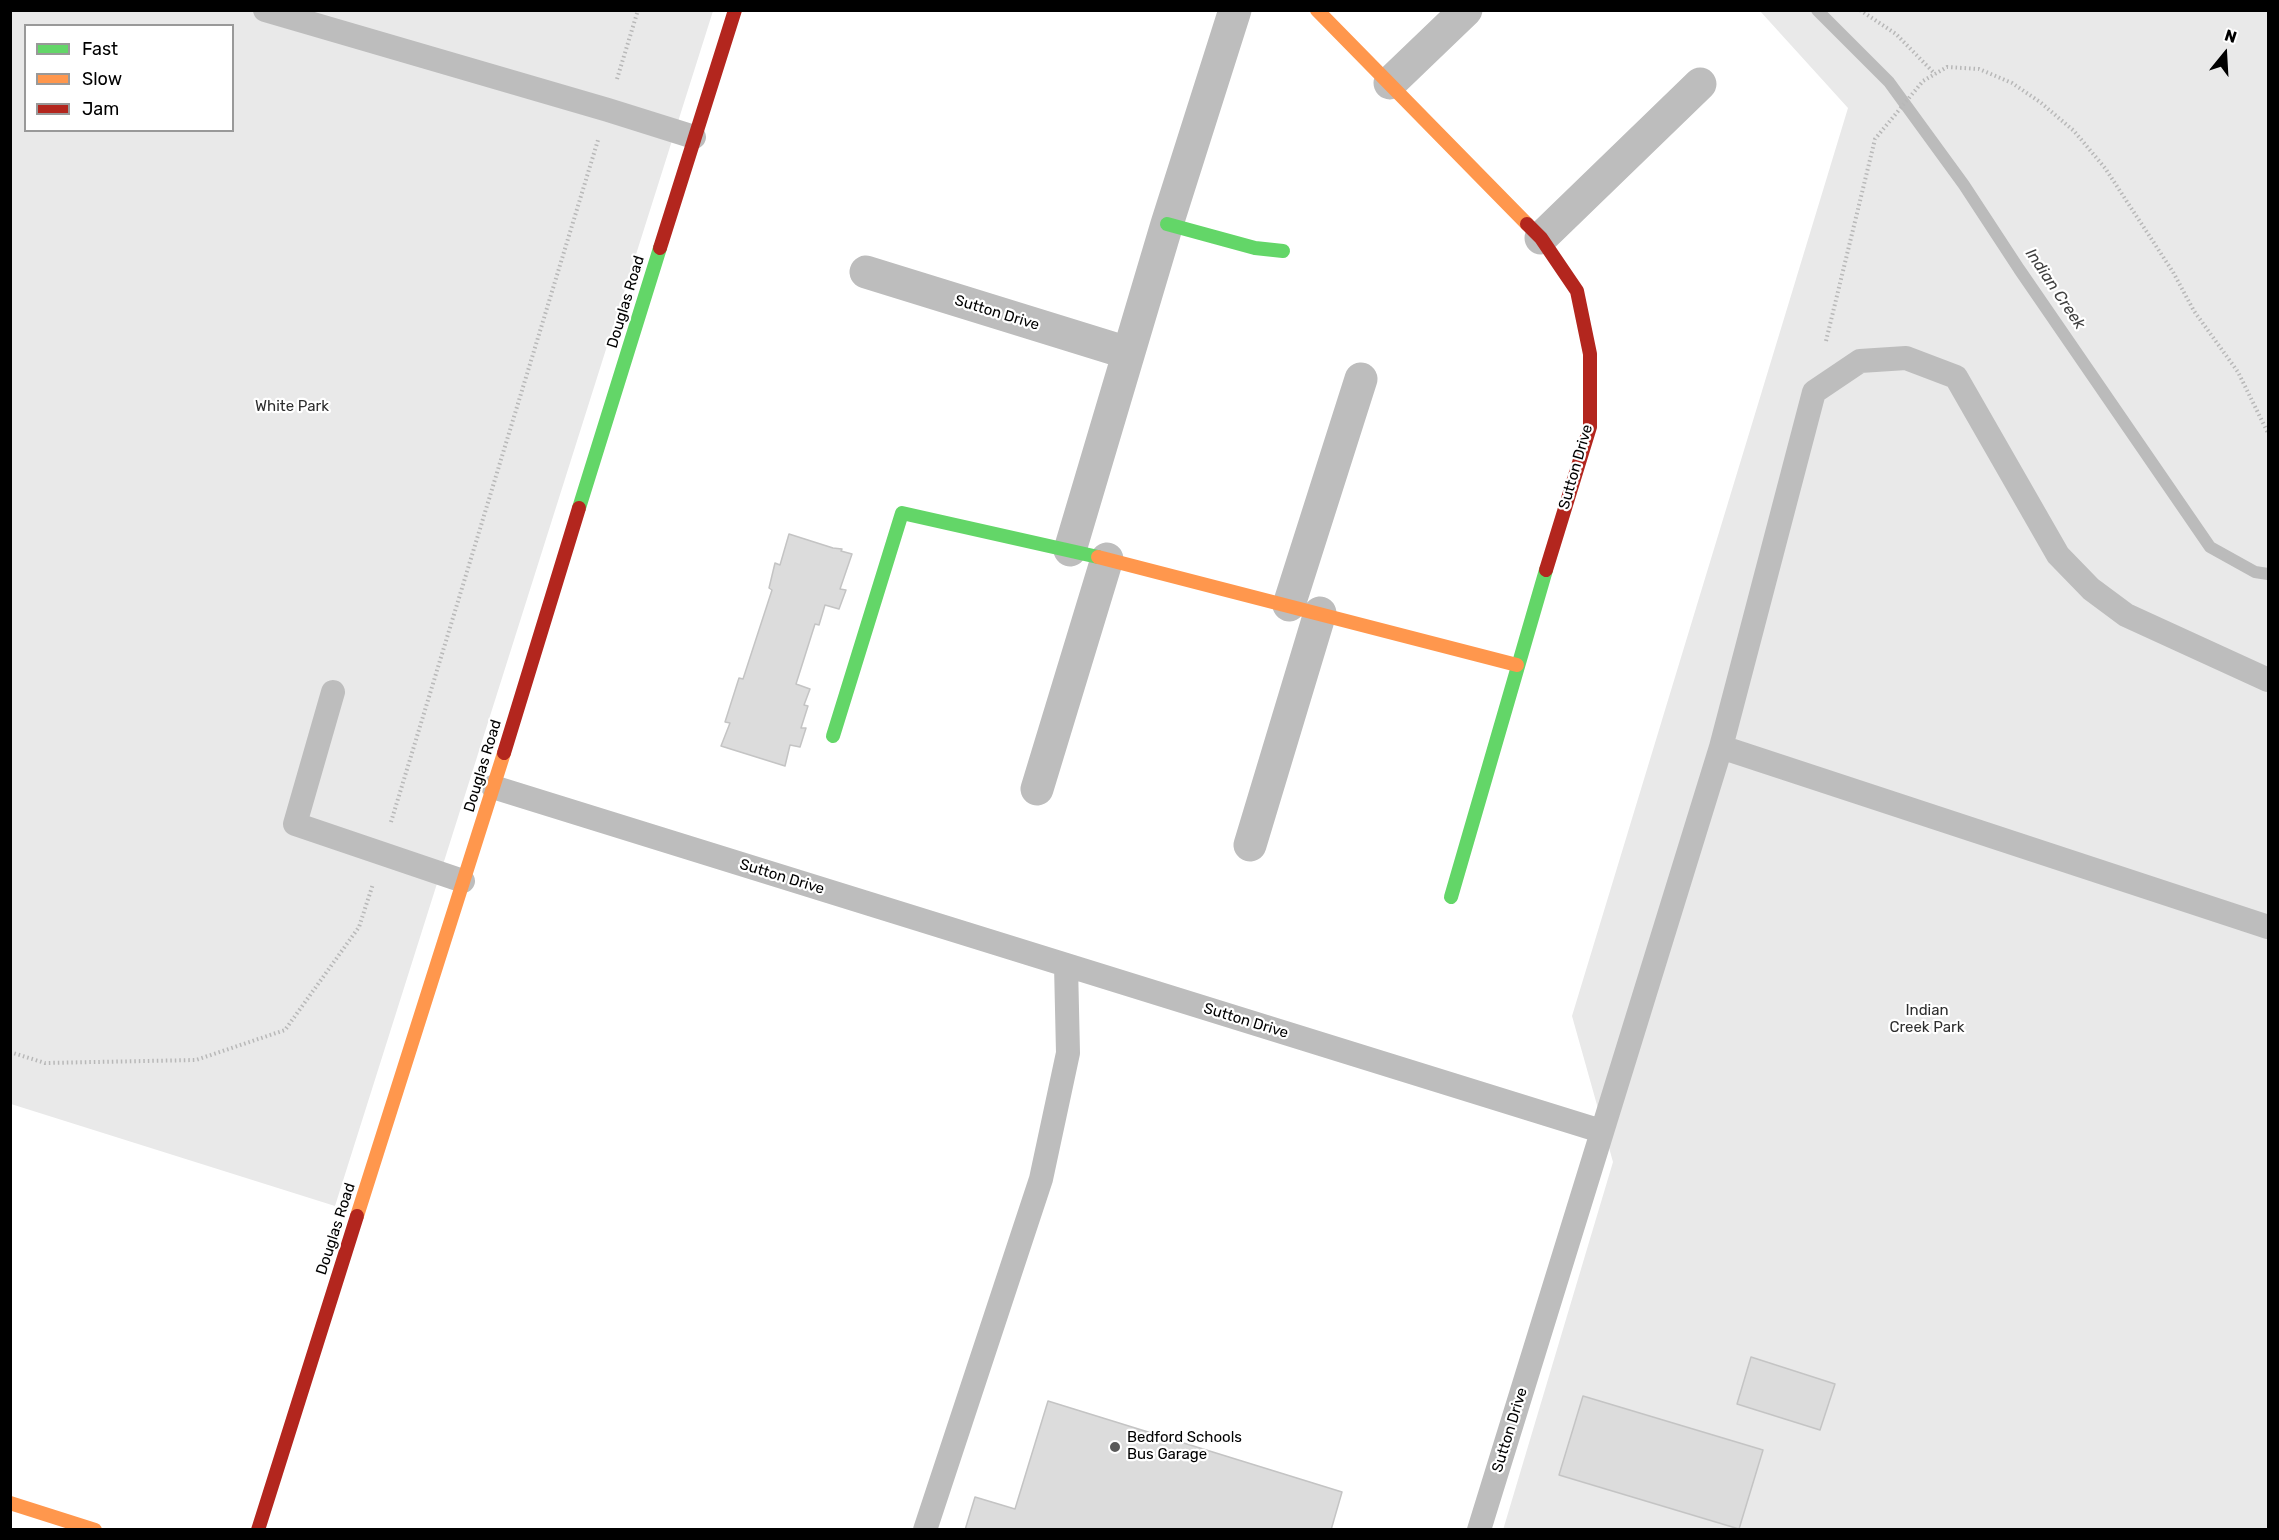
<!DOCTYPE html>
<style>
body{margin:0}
#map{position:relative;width:2279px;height:1540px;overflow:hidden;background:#fff;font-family:Rubik,sans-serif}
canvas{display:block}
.frame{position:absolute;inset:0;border:12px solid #000;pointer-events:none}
.legend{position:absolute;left:24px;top:24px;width:210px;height:108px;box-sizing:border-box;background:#fff;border:2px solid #999;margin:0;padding:8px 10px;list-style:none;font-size:18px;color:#000}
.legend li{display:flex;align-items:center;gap:12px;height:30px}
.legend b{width:30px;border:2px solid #999}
.north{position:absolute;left:2195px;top:24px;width:60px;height:60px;-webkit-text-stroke:4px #fff;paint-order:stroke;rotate:18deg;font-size:16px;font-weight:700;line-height:24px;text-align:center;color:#000}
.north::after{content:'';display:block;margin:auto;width:21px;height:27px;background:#000;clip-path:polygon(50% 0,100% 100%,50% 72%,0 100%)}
</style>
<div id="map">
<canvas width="2279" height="1540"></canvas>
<div class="frame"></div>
<ul class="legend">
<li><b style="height:8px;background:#63d668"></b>Fast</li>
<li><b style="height:8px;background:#ff974d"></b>Slow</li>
<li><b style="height:8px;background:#b3261e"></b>Jam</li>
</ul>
<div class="north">N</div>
</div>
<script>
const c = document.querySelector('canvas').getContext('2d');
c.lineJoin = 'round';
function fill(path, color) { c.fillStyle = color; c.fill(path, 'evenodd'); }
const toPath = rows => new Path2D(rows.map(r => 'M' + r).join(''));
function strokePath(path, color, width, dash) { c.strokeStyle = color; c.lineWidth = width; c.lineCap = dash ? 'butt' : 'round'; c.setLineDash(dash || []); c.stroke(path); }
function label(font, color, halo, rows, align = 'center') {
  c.font = font + ' Rubik,sans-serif'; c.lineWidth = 4.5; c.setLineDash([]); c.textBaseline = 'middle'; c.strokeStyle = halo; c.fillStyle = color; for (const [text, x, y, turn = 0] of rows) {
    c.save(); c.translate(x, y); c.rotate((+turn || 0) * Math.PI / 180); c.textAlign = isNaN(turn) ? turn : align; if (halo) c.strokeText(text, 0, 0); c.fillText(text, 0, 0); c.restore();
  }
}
fill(toPath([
 [11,11,713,11,335,1206,11,1104],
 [26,26,232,26,232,130,26,130],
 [1760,11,2268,11,2268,1529,1503,1530,1613,1162,1572,1016,1848,108]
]), '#e9e9e9');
strokePath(toPath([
 [1817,10,1889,82,1964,185,2019,269,2210,547,2255,572,2268,574]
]), '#bbb', 12);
const building = toPath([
 [789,534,833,548,842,549,841,551,852,554,840,589,846,590,839,609,825,605,819,625,815,624,796,684,810,689,804,705,808,706,801,728,806,728,800,747,790,745,785,766,721,746,730,723,725,722,739,678,743,679,772,590,769,588,775,563,780,565,789,534],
 [1751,1357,1835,1384,1820,1430,1737,1404,1751,1357],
 [1583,1396,1763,1450,1739,1529,1559,1475,1583,1396],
 [1048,1401,1342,1492,1331,1530,965,1530,975,1497,1015,1509,1048,1401]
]);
fill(building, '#dcdcdc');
strokePath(building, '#c4c4c4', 1.5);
strokePath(toPath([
 [1860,10,1896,34,1935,74],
 [617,79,638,10],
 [1826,341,1875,139,1923,81,1947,67,1979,69,2012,83,2040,102,2074,131,2105,168,2173,272,2194,311,2238,372,2268,433],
 [391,822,598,140],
 [10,1052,45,1063,196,1060,285,1030,359,927,373,884]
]), '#b8b8b8', 4, [1.5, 3]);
strokePath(toPath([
 [265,10,608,110,694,137],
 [333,692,295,824,463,881],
 [1721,747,1814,392,1860,361,1906,358,1956,377,2058,555,2091,589,2126,615,2268,680],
 [493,787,1601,1131],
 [925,1530,1041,1179,1068,1053,1066,965],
 [1479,1530,1721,747,2268,927]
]), '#bdbdbd', 24);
strokePath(toPath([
 [1390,83,1466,10],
 [1541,238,1700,84],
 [866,272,1128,353],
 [1070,550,1167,224,1235,10],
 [1289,605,1361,379],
 [1037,789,1107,559],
 [1250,845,1320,613]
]), '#bdbdbd', 33);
strokePath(toPath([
 [1167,224,1255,248,1283,251],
 [579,508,660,248],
 [833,736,902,513,1098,557],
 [1451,897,1546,570]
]), '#63d668', 14);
strokePath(toPath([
 [1317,10,1527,224],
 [1098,557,1517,665],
 [357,1216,504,753],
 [10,1503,95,1530]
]), '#ff974d', 14);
strokePath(toPath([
 [1527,224,1541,238,1577,291,1590,354,1590,427,1546,570],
 [660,248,735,10],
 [504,753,579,508],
 [258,1530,357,1216]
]), '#b3261e', 14);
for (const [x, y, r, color] of [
 [1115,1447,6,"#595959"]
]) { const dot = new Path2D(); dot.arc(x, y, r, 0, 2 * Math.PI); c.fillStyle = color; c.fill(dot); strokePath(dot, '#fff', 2); }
label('15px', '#000', '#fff', [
 ["Douglas Road",626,302,-73],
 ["Sutton Drive",997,313,17],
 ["Sutton Drive",1576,467,-74],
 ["Douglas Road",483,766,-73],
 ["Sutton Drive",782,877,17],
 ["Sutton Drive",1246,1021,17],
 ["Douglas Road",336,1229,-72],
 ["Sutton Drive",1510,1430,-73]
]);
label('15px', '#2e2e2e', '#fff', [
 ["White Park",292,407],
 ["Indian",1927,1011],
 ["Creek Park",1927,1028]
]);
label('15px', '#000', '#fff', [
 ["Bedford Schools",1127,1438],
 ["Bus Garage",1127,1455]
], 'left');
label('italic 16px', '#3f3f3f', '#fff', [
 ["Indian Creek",2055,289,56]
]);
</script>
